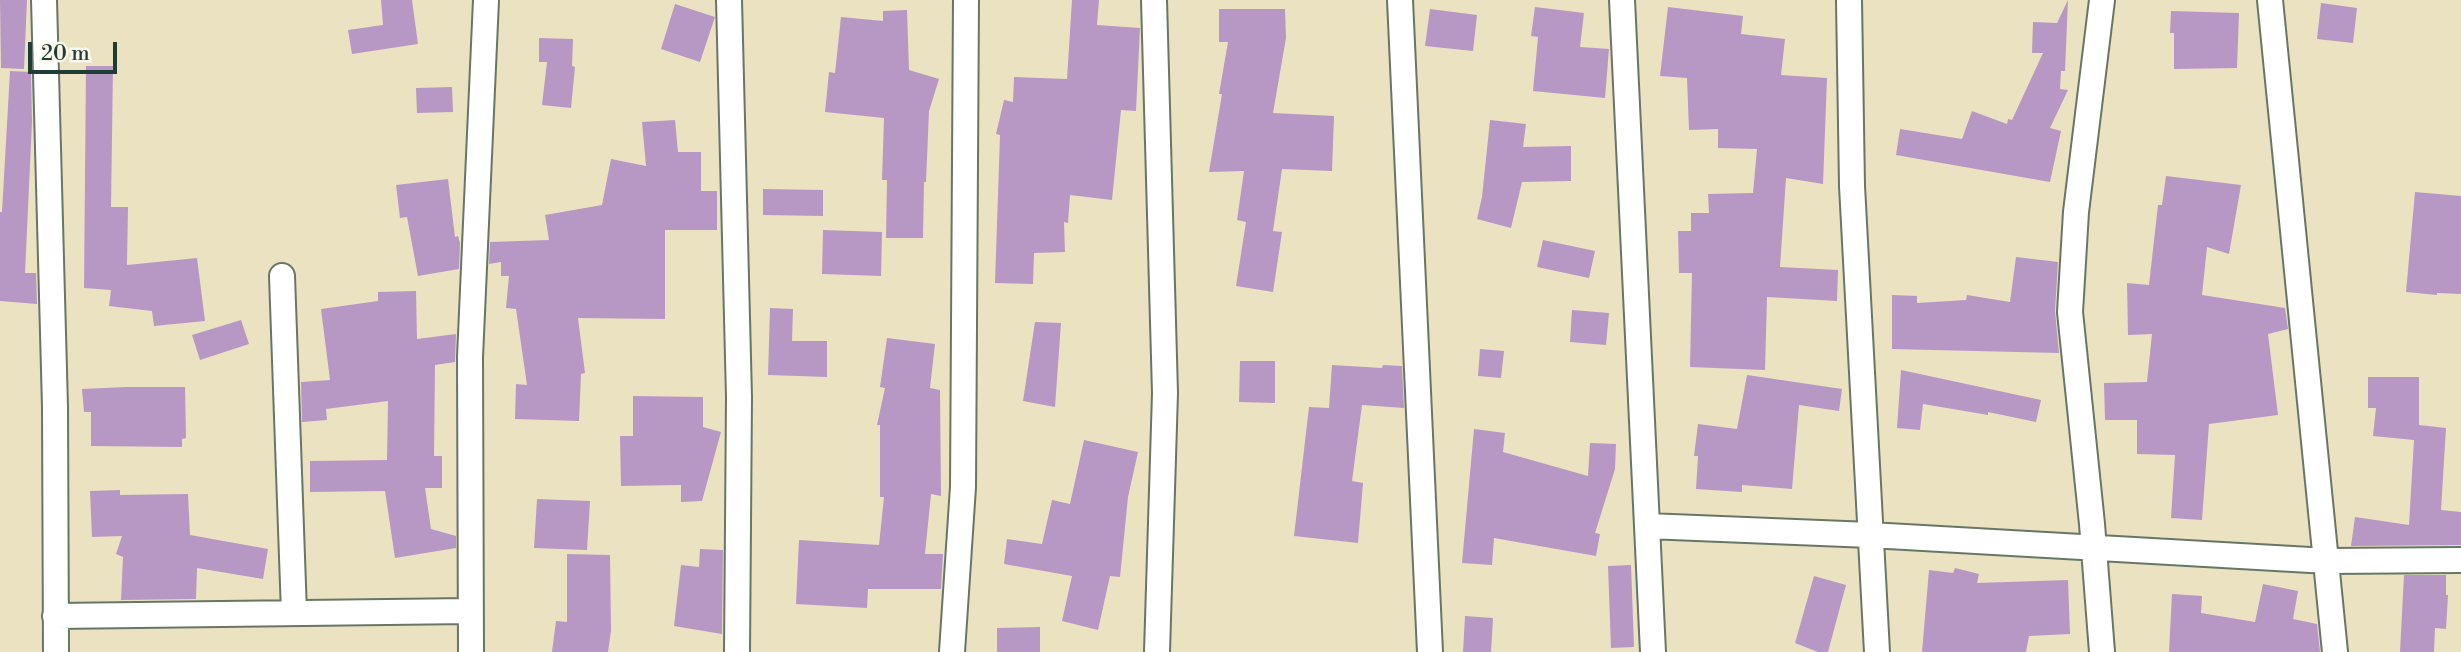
<!DOCTYPE html>
<style>
body{margin:0}
#map{position:relative;width:2461px;height:652px;overflow:hidden;background:#ebe2c2;font-family:"Libre Bodoni",serif}
canvas{display:block}
.scale{position:absolute;left:28px;top:42px;width:89px;height:32px;box-sizing:border-box;border:4px solid #1f3d34;border-top:0;padding-left:9px;font-size:21px;line-height:24px;white-space:nowrap;color:#1f3d34;-webkit-text-stroke:5px #fbf7ec;paint-order:stroke}
</style>
<div id="map">
<canvas width="2461" height="652"></canvas>
<div class="scale">20 m</div>
</div>
<script>
const c = document.querySelector('canvas').getContext('2d');
c.lineJoin = 'round';
function fill(path, color) { c.fillStyle = color; c.fill(path, 'evenodd'); }
const toPath = rows => new Path2D(rows.map(r => 'M' + r).join(''));
function strokePath(path, color, width, dash) { c.strokeStyle = color; c.lineWidth = width; c.lineCap = dash ? 'butt' : 'round'; c.setLineDash(dash || []); c.stroke(path); }
fill(toPath([
 [0,0,27,0,24,69,1,68],
 [381,0,412,0,418,44,352,54,348,30,383,25],
 [1072,0,1099,0,1097,25,1140,28,1136,111,1121,110,1112,200,1070,195,1068,223,1064,222,1065,252,1034,253,1033,284,995,283,1000,135,996,134,1004,100,1013,102,1014,77,1067,79],
 [2068,0,2065,71,2061,71,2060,89,2068,90,2050,128,2061,131,2050,182,1896,155,1900,129,1962,139,1972,111,2007,124,2008,119,2012,120,2043,53,2032,53,2033,22,2057,23],
 [2321,3,2357,8,2353,43,2317,39],
 [675,4,715,17,700,62,661,49],
 [1535,7,1584,13,1580,47,1609,49,1605,98,1533,91,1538,37,1531,36],
 [1668,7,1743,16,1741,34,1785,39,1781,75,1827,78,1823,184,1786,178,1780,267,1838,270,1837,301,1767,297,1765,370,1690,367,1692,273,1679,273,1678,231,1691,231,1691,213,1709,213,1708,194,1753,193,1757,149,1718,148,1718,129,1689,130,1687,78,1660,76],
 [1219,9,1285,9,1286,38,1273,113,1334,116,1332,171,1282,169,1273,231,1282,232,1273,292,1236,286,1246,222,1237,220,1244,171,1209,172,1222,94,1219,94,1228,42,1219,42],
 [1430,9,1477,15,1473,51,1425,46],
 [907,10,909,70,939,79,929,111,926,182,924,182,923,238,886,238,887,180,882,180,884,118,825,112,829,72,835,73,841,17,883,21,883,11],
 [2171,11,2239,13,2237,68,2174,69,2174,33,2170,33],
 [539,38,573,39,572,66,575,67,571,108,542,105,547,62,539,62],
 [86,66,113,66,111,207,128,207,127,265,197,258,205,321,154,326,152,311,109,306,111,290,84,288],
 [10,71,31,72,32,122,25,273,36,273,37,304,0,301,0,212,2,212],
 [452,87,453,112,417,113,416,88],
 [675,120,678,152,701,152,701,191,717,191,717,230,665,230,665,319,578,318,585,373,581,374,579,421,515,419,516,384,527,385,516,309,506,308,509,276,501,276,501,262,489,264,490,242,549,240,545,215,602,205,611,159,646,166,642,122],
 [1490,120,1526,124,1523,147,1571,146,1571,181,1522,182,1511,228,1477,219,1482,197],
 [2166,176,2241,185,2229,254,2207,247,2202,295,2285,308,2288,329,2268,334,2278,415,2209,424,2202,520,2171,518,2175,455,2137,454,2137,420,2105,420,2104,383,2147,382,2152,334,2128,335,2127,283,2149,285,2158,205,2162,205],
 [448,179,455,237,458,236,460,243,459,269,418,276,407,217,400,218,396,185],
 [763,189,823,190,823,216,763,215],
 [2415,192,2461,196,2461,294,2437,293,2437,295,2406,292],
 [823,230,882,232,881,276,822,274],
 [1543,240,1595,251,1589,278,1537,267],
 [2016,257,2058,262,2055,311,2059,353,1892,349,1892,295,1917,296,1917,303,1966,300,1967,295,2010,302],
 [416,291,417,339,456,334,455,362,435,365,434,456,442,456,442,488,425,488,431,529,456,536,456,548,395,558,385,491,310,492,310,461,387,460,388,401,326,409,327,420,302,422,301,382,330,380,321,309,378,301,378,292],
 [770,308,793,309,792,341,827,341,827,377,768,375],
 [1572,310,1609,313,1606,345,1570,342],
 [241,320,249,344,200,360,192,335],
 [1035,322,1061,323,1055,407,1023,401],
 [887,338,935,344,930,388,940,390,941,496,931,494,925,554,943,554,941,589,868,589,867,608,796,604,799,540,879,545,884,497,880,497,880,425,877,425,885,388,880,387],
 [1480,349,1504,351,1501,378,1478,376],
 [1240,361,1275,361,1275,403,1239,402],
 [1332,365,1382,368,1383,365,1402,366,1404,408,1362,405,1352,481,1363,483,1358,543,1294,536,1309,407,1329,408],
 [1901,370,2041,400,2036,422,1988,412,1988,415,1923,404,1920,430,1897,428],
 [1747,375,1842,389,1839,411,1799,405,1792,489,1742,485,1742,492,1696,489,1698,456,1694,456,1698,424,1737,429],
 [2368,377,2419,377,2419,425,2446,428,2441,510,2461,512,2461,545,2351,546,2355,517,2409,525,2414,440,2373,436,2376,408,2368,408],
 [126,387,185,387,186,438,182,439,182,447,91,446,91,412,84,412,82,389],
 [633,396,703,397,703,427,721,432,702,501,681,502,681,485,621,486,620,436,633,436],
 [1474,429,1505,433,1503,452,1588,476,1590,443,1616,444,1615,469,1595,533,1600,534,1596,556,1494,538,1492,565,1462,563],
 [1084,440,1138,452,1128,497,1120,577,1110,576,1098,630,1062,621,1072,576,1004,564,1007,539,1042,544,1052,500,1070,504],
 [120,490,120,495,188,494,190,535,268,549,263,579,197,568,196,599,121,600,123,557,116,554,122,536,92,537,90,491],
 [537,499,590,501,587,550,534,548],
 [700,549,723,550,722,634,674,626,681,565,699,567],
 [567,554,610,555,611,631,608,652,552,652,556,621,567,622],
 [1631,565,1634,647,1611,648,1608,566],
 [1955,568,1979,574,1977,583,2068,580,2070,634,2029,636,2026,652,1922,652,1929,570,1953,573],
 [2404,575,2446,575,2446,595,2448,595,2446,629,2435,628,2434,652,2400,652],
 [1814,576,1846,585,1828,652,1818,652,1795,643],
 [2263,584,2298,591,2293,619,2317,624,2320,652,2169,652,2172,594,2202,596,2201,613,2255,622],
 [1465,616,1493,618,1491,652,1463,652],
 [1040,627,1040,652,997,652,997,628]
]), '#b798c4');
const minor = toPath([
 [44,0,55,407,56,652],
 [729,0,739,397,737,652],
 [1154,0,1165,393,1157,652],
 [1400,0,1430,652],
 [1622,0,1653,652],
 [1849,0,1852,186,1877,652],
 [2102,0,2076,212,2070,312,2092,524,2102,652],
 [2270,0,2335,652],
 [282,276,294,613],
 [1647,526,1870,535,2328,561,2461,560],
 [55,616,470,611],
 [471,652,470,357,486,0],
 [952,652,963,487,966,0]
]);
strokePath(minor, '#676', 28);
strokePath(minor, '#fff', 24);
</script>
